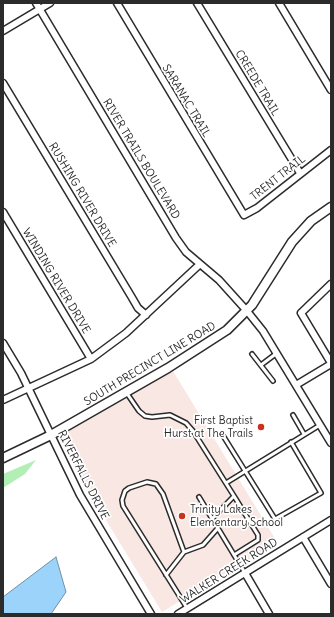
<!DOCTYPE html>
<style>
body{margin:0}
#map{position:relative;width:334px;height:617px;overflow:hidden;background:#fff;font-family:Delius,sans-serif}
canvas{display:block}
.frame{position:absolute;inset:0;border:4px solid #2b2b2b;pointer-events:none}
</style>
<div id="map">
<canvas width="334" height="617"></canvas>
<div class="frame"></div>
</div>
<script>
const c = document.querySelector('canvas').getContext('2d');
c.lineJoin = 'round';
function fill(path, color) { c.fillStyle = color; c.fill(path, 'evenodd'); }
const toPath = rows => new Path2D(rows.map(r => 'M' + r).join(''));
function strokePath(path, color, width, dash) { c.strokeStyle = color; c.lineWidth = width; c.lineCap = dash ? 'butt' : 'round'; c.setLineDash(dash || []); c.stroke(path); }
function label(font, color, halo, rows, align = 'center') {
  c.font = font + ' Delius,sans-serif'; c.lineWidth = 3.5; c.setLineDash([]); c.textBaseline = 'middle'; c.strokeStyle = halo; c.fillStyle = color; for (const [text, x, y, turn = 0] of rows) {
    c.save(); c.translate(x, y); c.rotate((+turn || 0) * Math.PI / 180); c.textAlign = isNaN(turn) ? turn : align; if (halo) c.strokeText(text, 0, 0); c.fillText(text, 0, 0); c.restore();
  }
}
fill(toPath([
 [173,371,277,542,162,612,87,489,60,435]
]), '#f8e7e2');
fill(toPath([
 [36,460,25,474,3,488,3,474]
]), '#b2efb5');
const water = toPath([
 [56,557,66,592,51,614,3,614,3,597,56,557]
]);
fill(water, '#9bd3fb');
strokePath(water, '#6e90a8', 1);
const lane = toPath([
 [252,354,273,381],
 [261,365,277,353],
 [126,392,139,411,145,416,152,417,170,415,186,423,193,431,234,496,212,519],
 [293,415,304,434],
 [222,434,275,519,321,493,291,442],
 [226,483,320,425],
 [199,497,245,573],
 [184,552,163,494,156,484,147,482,129,488,125,491,122,500,123,506,187,608],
 [234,555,258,540,258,535,234,496],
 [166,575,184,552,203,545,218,528]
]);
const street = toPath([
 [36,3,176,238,186,252,219,280,247,311,263,331,331,443],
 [117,3,244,215,257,208,331,150],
 [197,3,300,173],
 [279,3,331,90],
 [3,31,50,3],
 [3,83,131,296,138,308,146,315],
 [3,212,91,359],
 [331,284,301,313,331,363],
 [3,343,21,373,80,495,151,614],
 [296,385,331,364],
 [3,400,91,359,126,333,199,265],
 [303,537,331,584],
 [245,573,269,614],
 [178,614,331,520]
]);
const secondary = toPath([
 [3,458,51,435,168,368,227,330,252,305,292,242,311,221,331,207]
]);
strokePath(lane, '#2b2b2b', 6);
strokePath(street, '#2b2b2b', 9);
strokePath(secondary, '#2b2b2b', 11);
strokePath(lane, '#fff', 3);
strokePath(street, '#fff', 6);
strokePath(secondary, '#fff', 8);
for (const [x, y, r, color] of [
 [261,427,4,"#c8321e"],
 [182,516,4,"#c8321e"]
]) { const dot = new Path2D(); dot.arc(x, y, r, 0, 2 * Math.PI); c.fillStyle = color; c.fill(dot); strokePath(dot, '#fff', 1.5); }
label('11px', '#2b2b2b', '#fff', [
 ["CREEDE TRAIL",257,83,59],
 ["SARANAC TRAIL",186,101,59],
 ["RIVER TRAILS BOULEVARD",141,159,59],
 ["TRENT TRAIL",278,178,-38],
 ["RUSHING RIVER DRIVE",82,195,59],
 ["WINDING RIVER DRIVE",56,281,59],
 ["SOUTH PRECINCT LINE ROAD",150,364,-31],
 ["RIVERFALLS DRIVE",83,475,63],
 ["WALKER CREEK ROAD",229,571,-32]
]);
label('11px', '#2b2b2b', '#fff', [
 ["First Baptist",253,421],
 ["Hurst at The Trails",253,434],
 ["Trinity Lakes",190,510,"left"],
 ["Elementary School",190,523,"left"]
], 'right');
</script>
